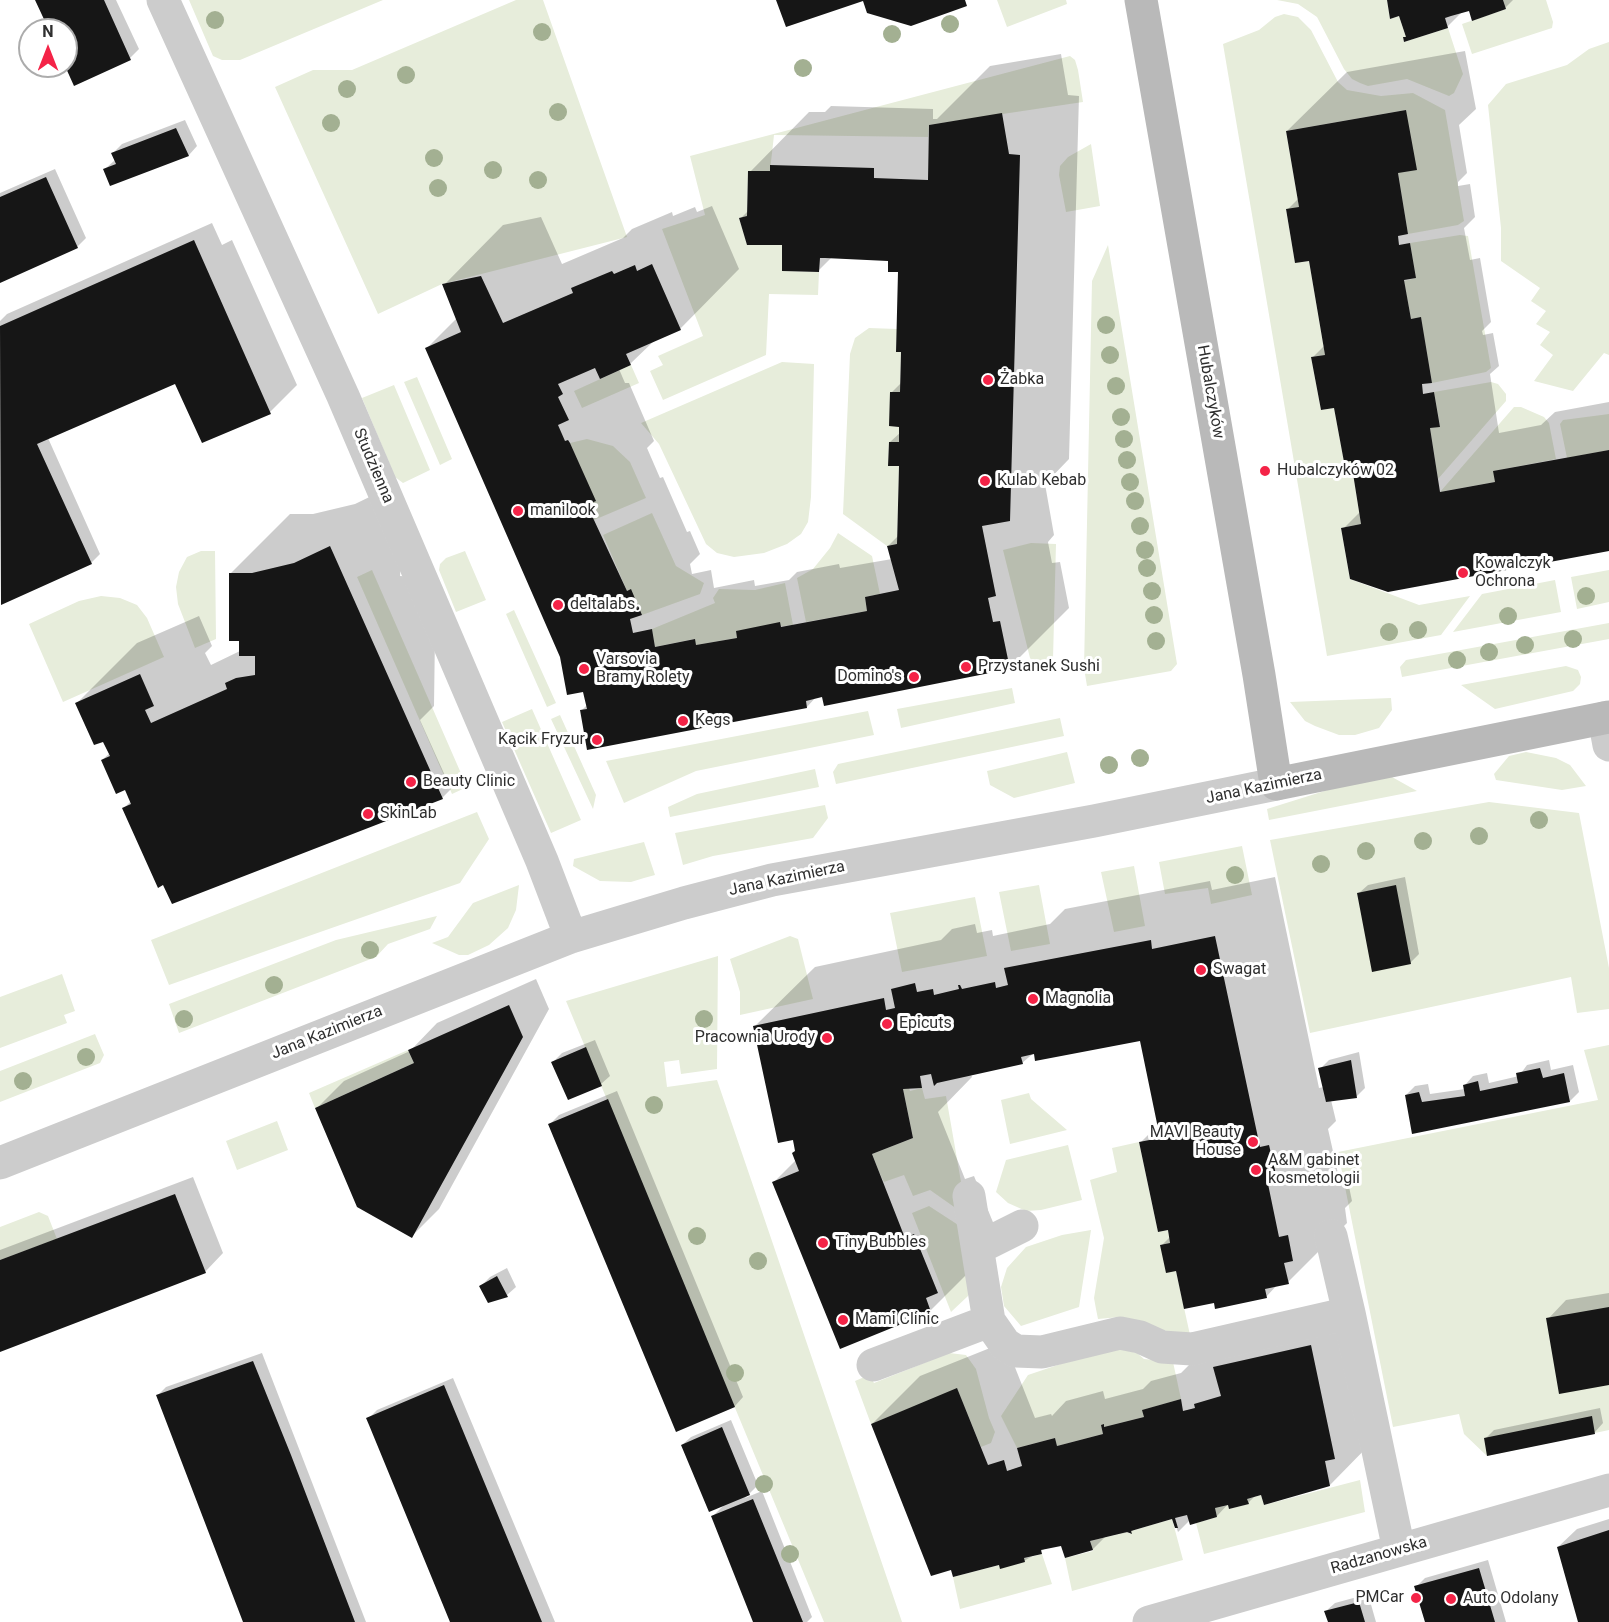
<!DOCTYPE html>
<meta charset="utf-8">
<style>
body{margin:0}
#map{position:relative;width:1609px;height:1622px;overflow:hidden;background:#fff;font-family:Roboto,sans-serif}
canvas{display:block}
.north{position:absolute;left:18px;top:18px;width:60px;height:60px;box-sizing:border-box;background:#fff;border:2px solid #acacac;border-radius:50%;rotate:0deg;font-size:16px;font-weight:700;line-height:24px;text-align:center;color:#2f2f2f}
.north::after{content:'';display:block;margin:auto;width:21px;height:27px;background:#f42347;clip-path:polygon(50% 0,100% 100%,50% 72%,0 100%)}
</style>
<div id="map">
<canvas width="1609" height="1622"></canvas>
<div class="north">N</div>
</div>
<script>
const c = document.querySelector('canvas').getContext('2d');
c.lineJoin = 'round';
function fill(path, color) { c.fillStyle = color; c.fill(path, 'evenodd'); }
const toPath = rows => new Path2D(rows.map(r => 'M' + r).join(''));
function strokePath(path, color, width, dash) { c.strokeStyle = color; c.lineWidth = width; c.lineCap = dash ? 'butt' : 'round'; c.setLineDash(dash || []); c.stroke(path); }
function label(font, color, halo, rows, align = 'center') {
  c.font = font + ' Roboto,sans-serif'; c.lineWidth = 6; c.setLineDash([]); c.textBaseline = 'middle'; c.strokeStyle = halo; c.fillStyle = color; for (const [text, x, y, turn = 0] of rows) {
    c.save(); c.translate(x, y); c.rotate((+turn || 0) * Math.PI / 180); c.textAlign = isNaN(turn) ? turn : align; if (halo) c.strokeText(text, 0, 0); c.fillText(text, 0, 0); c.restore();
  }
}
fill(toPath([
 [189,0,383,0,240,60,222,60,213,56],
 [516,0,543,0,627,237,442,284,378,314,275,87,313,70,352,70],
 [997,0,1066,0,1067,4,1007,27],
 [1277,0,1387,0,1390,19,1399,16,1406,37,1403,38,1404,42,1448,28,1463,74,1454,93,1449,96,1407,79,1368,86,1360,83,1352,79,1344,69,1317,17,1298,4],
 [1503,0,1546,0,1553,22,1552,28,1472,54,1462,24,1506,9],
 [1284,14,1298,17,1311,30,1338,82,1347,90,1381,96,1413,93,1445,110,1464,221,1458,225,1408,234,1398,173,1406,110,1286,131,1299,207,1286,210,1295,262,1309,261,1325,355,1311,357,1321,410,1334,408,1344,461,1351,461,1361,524,1341,528,1350,579,1419,605,1470,596,1441,635,1327,656,1223,44,1259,30,1275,17],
 [1609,42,1609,355,1604,353,1573,391,1534,381,1553,355,1540,345,1550,332,1536,324,1546,311,1531,301,1540,288,1501,261,1501,228,1488,105,1506,84,1567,65,1589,49],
 [1070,56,1075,60,1078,70,1083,102,929,125,928,137,774,135,770,171,748,171,747,216,739,218,747,244,782,245,782,271,819,272,818,295,769,294,766,355,663,400,650,371,663,365,658,356,703,336,662,229,705,215,690,156],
 [1091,144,1100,206,1066,212,1059,175,1060,166,1068,157],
 [1460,235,1468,236,1491,368,1486,372,1432,383,1421,318,1411,319,1404,281,1416,278,1410,243],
 [1108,245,1177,664,1171,671,1087,686,1084,668,1092,281],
 [869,328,897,329,896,351,901,352,899,442,889,442,888,466,899,466,897,544,887,546,843,514,850,354,855,338],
 [782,362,814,364,811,497,808,522,801,534,787,544,764,553,734,557,717,553,706,544,659,444,641,423],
 [631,365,639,383,582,408,574,391],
 [417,377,452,459,440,465,404,382],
 [1491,382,1498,384,1506,394,1506,401,1438,479,1430,428,1440,426,1434,392],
 [394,385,430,470,403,483,395,477,362,398],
 [1514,407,1521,407,1544,417,1549,423,1556,459,1494,471,1495,482,1440,492],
 [1609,414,1609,450,1567,458,1560,424,1563,420],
 [587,439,613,446,630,462,646,498,594,520,587,505,595,501,570,443],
 [652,513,676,566,704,583,700,594,642,615,630,590,627,591,603,535],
 [838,533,872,556,880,594,865,597,867,611,806,622,797,578,813,569,830,548],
 [1031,543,1056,544,1053,659,1034,663,1030,658,1003,550],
 [201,551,215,551,216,639,195,648,178,604,176,587,179,572,187,557],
 [465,551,486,600,456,612,439,570,440,564,446,558],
 [372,570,467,787,452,794,357,577],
 [1609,570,1609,602,1577,609,1571,577],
 [1555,580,1561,612,1453,632,1482,594],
 [785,583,793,625,736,631,737,638,696,645,694,639,655,647,652,629,715,603,713,598,719,589,755,590],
 [101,596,120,598,137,605,147,618,164,657,63,702,29,624,79,601],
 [514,610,556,703,547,707,506,614],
 [1609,623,1609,639,1402,677,1400,667,1406,660],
 [1566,666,1578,670,1581,677,1580,684,1573,691,1495,709,1461,685],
 [1012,688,1015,703,901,728,897,709],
 [1391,698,1392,710,1379,728,1355,735,1339,735,1315,726,1305,721,1290,702],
 [532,709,581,820,551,833,502,722],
 [868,711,874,735,696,771,624,803,606,761],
 [560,715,596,795,593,809,551,719],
 [1060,718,1064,736,836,784,833,772,838,764],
 [1067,752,1075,783,1014,798,990,785,987,771],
 [1526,752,1556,758,1570,765,1586,786,1562,790,1496,780,1494,774,1509,756],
 [815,769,819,787,670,817,668,807,697,794],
 [1392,777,1417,791,1269,820,1267,809,1334,788],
 [1489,802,1579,813,1609,968,1609,1009,1577,1013,1571,977,1310,1033,1270,840],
 [825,805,828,818,813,838,713,856,683,865,675,833],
 [477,812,489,839,460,883,169,985,151,940],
 [644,842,655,875,644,878,631,882,600,881,573,866,574,859],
 [1242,846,1252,895,1211,904,1208,888,1165,894,1159,862],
 [1134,866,1145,926,1114,932,1101,872],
 [519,885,516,910,508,928,489,945,468,955,459,955,432,943,448,937,473,903],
 [1039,885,1050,944,1011,951,999,892],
 [975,897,987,956,902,972,890,913],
 [437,916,430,929,388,944,376,957,179,1033,169,1004,336,940],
 [790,936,798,939,813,999,740,1015,740,992,730,959],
 [718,956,717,1069,681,1074,679,1060,664,1062,667,1087,717,1080,902,1622,824,1622,566,1001],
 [62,974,75,1011,64,1015,67,1023,0,1048,0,997],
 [95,1034,104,1055,100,1063,0,1102,0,1071],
 [1609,1045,1609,1430,1487,1456,1464,1434,1459,1414,1393,1427,1338,1152,1598,1100,1584,1050],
 [408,1050,414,1063,315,1108,309,1093],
 [909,1088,910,1091,922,1088,925,1099,946,1096,967,1216,930,1190,913,1196,904,1175,884,1182,880,1174,872,1154,913,1138,903,1089],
 [1029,1093,1031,1099,1067,1130,1010,1144,1001,1100],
 [277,1121,288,1150,237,1170,226,1141],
 [1139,1142,1158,1232,1168,1230,1170,1243,1160,1245,1176,1271,1190,1335,1183,1336,1120,1317,1098,1319,1096,1309,1094,1298,1104,1238,1090,1180,1117,1172,1112,1148],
 [1068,1145,1082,1200,1041,1210,1026,1211,1008,1203,996,1192,1006,1160],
 [929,1206,969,1232,968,1296,951,1312,912,1213],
 [39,1212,48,1216,57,1239,0,1260,0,1227],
 [1091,1230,1079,1307,1021,1326,1004,1306,1001,1287,1007,1268,1026,1247,1062,1235],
 [1111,1347,1137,1353,1144,1359,1173,1362,1181,1399,1143,1410,1144,1417,1104,1427,1101,1425,1103,1434,1057,1446,1055,1438,1017,1448,1001,1416,1028,1375],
 [949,1353,966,1355,976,1369,989,1418,995,1432,991,1443,981,1447,957,1389,871,1424,855,1381,869,1375,874,1383],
 [1360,1480,1365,1512,1204,1554,1196,1523,1217,1517,1215,1508,1228,1505,1229,1509,1248,1504,1247,1499,1261,1495,1264,1505],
 [1172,1519,1183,1560,1072,1591,1065,1558,1093,1551,1090,1541,1127,1532,1131,1534,1131,1531],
 [1042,1554,1052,1584,960,1609,953,1577]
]), '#e7eddb');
fill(toPath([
 [37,0,116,0,139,49,130,58,66,30,51,30],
 [1388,0,1513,0,1505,8,1463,11,1447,27,1404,38,1407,35,1400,14],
 [1465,51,1476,109,1459,125,1467,173,1458,182,1458,186,1470,184,1475,217,1464,228,1470,260,1480,258,1491,322,1482,331,1483,335,1493,333,1499,366,1490,374,1499,433,1541,425,1555,412,1609,402,1609,550,1343,529,1361,511,1352,459,1335,406,1313,357,1325,345,1310,259,1287,210,1299,198,1287,131,1347,72],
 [1061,54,1068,95,1079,96,1069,459,1045,484,1054,535,1048,542,1052,563,1060,562,1069,608,1009,668,816,697,807,707,581,711,587,705,585,690,561,657,427,348,457,318,444,285,503,225,541,217,562,264,623,238,632,229,672,212,673,216,695,207,697,212,712,206,739,269,680,329,655,340,630,364,619,369,625,383,629,383,654,441,647,448,660,478,663,477,687,532,690,531,700,554,690,564,692,574,711,570,714,588,754,580,755,586,789,580,797,572,839,564,840,568,892,559,888,546,898,536,900,465,890,442,901,432,891,393,902,382,899,271,890,259,832,257,818,271,784,244,741,218,748,211,750,172,809,112,825,112,831,106,933,109,933,119,937,119,990,66],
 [185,120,197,146,189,155,111,184,105,169,115,160,113,153,122,144],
 [55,169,86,238,77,247,0,281,0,193],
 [212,223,222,245,232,240,297,385,270,412,175,381,48,438,100,554,91,563,1,603,0,321,7,314],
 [390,487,401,560,400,576,415,577,435,633,434,706,420,720,451,789,442,798,124,808,131,801,125,788,102,760,110,753,104,740,77,703,137,643,199,616,212,646,205,653,211,665,240,651,231,573,290,514,313,514,355,504],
 [1275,877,1319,1088,1324,1087,1320,1069,1329,1060,1359,1052,1365,1088,1357,1096,1331,1100,1336,1121,1328,1129,1339,1178,1347,1177,1352,1201,1345,1208,1347,1223,1288,1282,1278,1284,1266,1297,1215,1301,1177,1269,1162,1245,1170,1237,1140,1143,1159,1124,1141,1039,1035,1052,1022,1063,971,1074,972,1077,938,1112,965,1179,974,1176,997,1232,990,1251,930,1311,774,1182,796,1160,796,1150,755,1026,815,967,941,940,952,929,975,924,977,933,992,930,993,936,1050,924,1065,909,1210,881,1212,890],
 [1405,877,1419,954,1410,963,1359,893,1368,885],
 [536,979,549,1009,439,1209,412,1236,317,1108,344,1081,410,1051,437,1023],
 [595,1040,610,1076,601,1084,553,1062,562,1053],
 [1549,1060,1551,1070,1573,1065,1579,1092,1570,1101,1413,1132,1406,1095,1415,1086,1428,1084,1430,1094,1465,1089,1465,1085,1473,1076,1487,1073,1489,1083,1519,1076,1527,1065],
 [617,1091,743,1397,735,1406,677,1430,550,1124,559,1115],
 [193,1177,223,1253,205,1272,0,1350,0,1250],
 [507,1268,516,1287,507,1295,489,1301,481,1286,490,1277],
 [1609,1293,1609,1383,1548,1319,1566,1300],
 [1358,1298,1377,1437,1330,1485,1263,1494,1255,1496,1248,1503,1229,1503,1217,1516,1190,1520,1178,1532,1173,1517,1136,1528,1131,1532,1106,1536,1093,1549,1062,1544,1046,1548,1024,1561,872,1424,920,1376,1005,1342,1035,1418,1051,1414,1052,1416,1066,1401,1103,1391,1105,1399,1143,1389,1151,1381,1181,1373,1191,1363],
 [262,1353,366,1622,244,1622,157,1396,166,1387],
 [453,1378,555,1622,452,1622,368,1419,377,1410],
 [1600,1408,1603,1423,1595,1432,1485,1439,1494,1430],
 [731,1420,758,1485,745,1498,762,1491,812,1617,807,1622,755,1622,713,1516,725,1504,682,1445,691,1437],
 [1609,1519,1609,1622,1581,1622,1558,1547,1577,1529],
 [1488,1560,1506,1622,1425,1622,1416,1587,1425,1578],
 [1368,1594,1376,1622,1330,1622,1326,1611,1335,1603]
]), '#0003');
fill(toPath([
 [35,0,104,0,131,60,74,86,65,66,66,30,49,30],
 [776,0,965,0,967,6,911,26,867,13,863,1,786,27],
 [1387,0,1503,0,1506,9,1472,21,1469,11,1451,16,1445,18,1448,28,1404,42,1403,37,1406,37,1399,16,1390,19],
 [1406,110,1417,170,1398,173,1408,234,1398,236,1399,245,1410,243,1416,278,1404,280,1411,319,1421,317,1432,383,1422,384,1423,394,1434,392,1440,427,1430,428,1440,492,1495,482,1493,471,1609,450,1609,551,1388,592,1350,579,1341,528,1361,524,1351,461,1344,462,1334,408,1321,410,1311,357,1325,355,1309,261,1295,263,1286,209,1299,207,1286,131],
 [1002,113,1009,154,1020,155,1010,521,982,526,996,596,988,598,993,622,1000,621,1010,669,824,706,822,697,806,701,807,708,587,750,580,710,587,709,583,692,567,695,560,657,425,348,461,332,442,284,481,276,503,323,573,293,571,288,612,271,614,274,635,265,637,271,652,264,681,330,626,354,631,365,600,379,595,368,558,384,563,394,558,397,569,420,558,425,565,441,568,440,570,443,596,501,587,505,627,591,631,589,642,615,630,619,633,633,652,629,655,647,695,639,696,645,737,638,736,631,780,622,781,627,867,611,865,597,899,590,887,546,897,544,899,466,888,466,889,442,899,442,899,427,889,426,890,392,900,392,901,352,896,352,898,272,888,272,888,261,825,258,820,258,819,272,782,271,782,245,747,245,739,218,747,216,748,171,770,171,770,165,874,168,874,178,928,180,929,125],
 [176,128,189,156,110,186,103,169,116,164,111,153],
 [46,177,78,248,0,283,0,197],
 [194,240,271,414,202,443,175,384,37,444,92,564,1,605,0,326],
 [330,546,443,799,172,904,163,885,158,888,122,808,131,804,125,790,116,794,101,760,110,756,103,742,94,745,75,703,140,674,154,706,145,710,151,723,227,689,225,683,236,678,255,675,255,656,239,656,239,641,229,641,229,573,252,573,294,563],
 [1396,885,1411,964,1372,972,1357,893],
 [1215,936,1260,1147,1269,1145,1275,1170,1277,1182,1268,1184,1279,1237,1288,1235,1293,1261,1284,1263,1289,1284,1265,1289,1267,1298,1215,1309,1214,1303,1184,1309,1176,1271,1166,1273,1160,1245,1170,1243,1168,1230,1158,1232,1139,1142,1160,1138,1140,1041,1035,1061,1034,1054,1021,1057,1023,1064,937,1083,934,1086,931,1074,920,1076,922,1088,903,1089,913,1138,872,1154,905,1238,914,1234,938,1293,926,1298,931,1312,840,1349,772,1182,799,1171,792,1153,795,1151,793,1140,778,1143,753,1026,884,998,886,1010,895,1008,891,989,915,983,917,992,933,989,934,995,959,989,958,985,960,985,962,989,995,982,996,988,1008,985,1004,968,1151,940,1152,949],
 [509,1005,523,1037,412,1238,357,1207,315,1108,414,1063,408,1050],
 [586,1047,602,1086,568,1100,551,1062],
 [1351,1060,1357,1098,1326,1102,1318,1068],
 [1540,1068,1543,1078,1564,1073,1570,1102,1412,1134,1405,1095,1419,1092,1422,1102,1465,1096,1463,1085,1478,1081,1480,1091,1518,1083,1516,1073],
 [608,1099,735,1407,676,1432,548,1124],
 [175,1194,206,1273,0,1352,0,1260],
 [497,1276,508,1297,488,1303,479,1286],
 [1609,1307,1609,1385,1559,1394,1546,1318],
 [1311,1345,1335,1459,1325,1461,1330,1486,1264,1505,1261,1495,1247,1499,1249,1504,1229,1509,1228,1505,1215,1508,1217,1517,1190,1525,1187,1515,1175,1518,1178,1528,1175,1528,1172,1519,1131,1531,1132,1534,1127,1532,1090,1541,1093,1550,1065,1558,1061,1546,1041,1550,1042,1554,1024,1558,1025,1562,1000,1569,999,1565,953,1577,951,1570,931,1576,871,1424,957,1388,988,1465,1004,1460,1007,1471,1022,1466,1017,1448,1055,1438,1057,1446,1103,1434,1101,1425,1104,1424,1104,1427,1144,1417,1142,1410,1181,1399,1183,1411,1195,1408,1194,1404,1221,1396,1213,1367],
 [253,1361,291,1455,355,1622,243,1622,156,1395],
 [444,1385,497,1513,542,1622,450,1622,369,1425,366,1418],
 [1592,1416,1595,1434,1487,1456,1484,1438],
 [722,1427,750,1495,709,1512,681,1445],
 [753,1499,803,1622,753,1622,711,1516],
 [1609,1530,1609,1622,1578,1622,1557,1547],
 [1479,1568,1495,1622,1425,1622,1414,1586],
 [1359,1602,1365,1622,1328,1622,1324,1611]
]), '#161616');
strokePath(toPath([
 [163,0,343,396,542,861,571,937],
 [1604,718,1609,745],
 [0,1163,571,937,684,903,772,880,1094,821,1276,784],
 [969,1196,989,1321,1005,1344,1016,1351,1042,1352,1120,1333,1140,1337,1162,1347,1192,1349,1349,1313,1399,1550],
 [1331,1236,1349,1313],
 [978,1248,1022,1226],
 [873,1365,989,1321],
 [1149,1622,1609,1490]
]), '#ccc', 33);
strokePath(toPath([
 [1141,0,1259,675,1276,784,1609,717]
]), '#b9b9b9', 33);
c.fillStyle = '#a3b092';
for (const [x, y] of [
 [215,20],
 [950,24],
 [542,32],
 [892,34],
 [803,68],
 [406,75],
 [347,89],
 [558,112],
 [331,123],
 [434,158],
 [493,170],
 [538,180],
 [438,188],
 [1106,325],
 [1110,355],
 [1116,386],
 [1121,417],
 [1124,439],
 [1127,460],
 [1130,482],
 [1135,501],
 [1140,526],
 [1145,550],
 [1147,568],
 [1152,591],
 [1586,596],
 [1154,615],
 [1508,616],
 [1418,630],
 [1389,632],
 [1573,639],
 [1156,641],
 [1525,645],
 [1489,652],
 [1457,660],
 [1140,758],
 [1109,765],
 [1539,820],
 [1479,836],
 [1423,841],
 [1366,851],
 [1321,864],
 [1235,875],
 [370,950],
 [274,985],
 [184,1019],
 [704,1019],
 [86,1057],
 [23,1081],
 [654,1105],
 [697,1236],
 [758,1261],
 [735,1373],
 [764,1484],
 [790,1554]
]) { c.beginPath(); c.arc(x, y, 9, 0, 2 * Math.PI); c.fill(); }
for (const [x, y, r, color] of [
 [988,380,6,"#f42347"],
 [1265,471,6,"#f42347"],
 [985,481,6,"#f42347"],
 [518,511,6,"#f42347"],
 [1463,573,6,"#f42347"],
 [558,605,6,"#f42347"],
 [966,667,6,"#f42347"],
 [584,669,6,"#f42347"],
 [914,677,6,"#f42347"],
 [683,721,6,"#f42347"],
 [597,740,6,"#f42347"],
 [411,782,6,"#f42347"],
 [368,814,6,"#f42347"],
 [1201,970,6,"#f42347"],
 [1033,999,6,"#f42347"],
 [887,1024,6,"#f42347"],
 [827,1038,6,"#f42347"],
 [1253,1142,6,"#f42347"],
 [1256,1170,6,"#f42347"],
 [823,1243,6,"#f42347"],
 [843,1320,6,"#f42347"],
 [1416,1598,6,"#f42347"],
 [1451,1599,6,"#f42347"]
]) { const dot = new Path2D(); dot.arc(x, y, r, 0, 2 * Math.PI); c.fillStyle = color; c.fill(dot); strokePath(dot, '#fff', 2); }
label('16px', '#2f2f2f', '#fff', [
 ["Żabka",1000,380],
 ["Hubalczyków 02",1277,471],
 ["Kulab Kebab",997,481],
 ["manilook",530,511],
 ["Kowalczyk",1475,564],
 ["Ochrona",1475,582],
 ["deltalabs.",570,605],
 ["Varsovia",596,660],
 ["Bramy Rolety",596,678],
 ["Przystanek Sushi",978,667],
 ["Domino's",902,677,"right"],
 ["Kegs",695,721],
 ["Kącik Fryzur",585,740,"right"],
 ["Beauty Clinic",423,782],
 ["SkinLab",380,814],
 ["Swagat",1213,970],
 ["Magnolia",1045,999],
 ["Epicuts",899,1024],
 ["Pracownia Urody",815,1038,"right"],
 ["MAVI Beauty",1241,1133,"right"],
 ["House",1241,1151,"right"],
 ["A&M gabinet",1268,1161],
 ["kosmetologii",1268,1179],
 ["Tiny Bubbles",835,1243],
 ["Mami Clinic",855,1320],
 ["PMCar",1404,1598,"right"],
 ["Auto Odolany",1463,1599]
], 'left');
label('16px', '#2f2f2f', '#fff', [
 ["Hubalczyków",1210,392,80],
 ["Studzienna",373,466,67],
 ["Jana Kazimierza",1264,787,-12],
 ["Jana Kazimierza",787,879,-12],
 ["Jana Kazimierza",327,1033,-22],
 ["Radzanowska",1379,1556,-16]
]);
</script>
